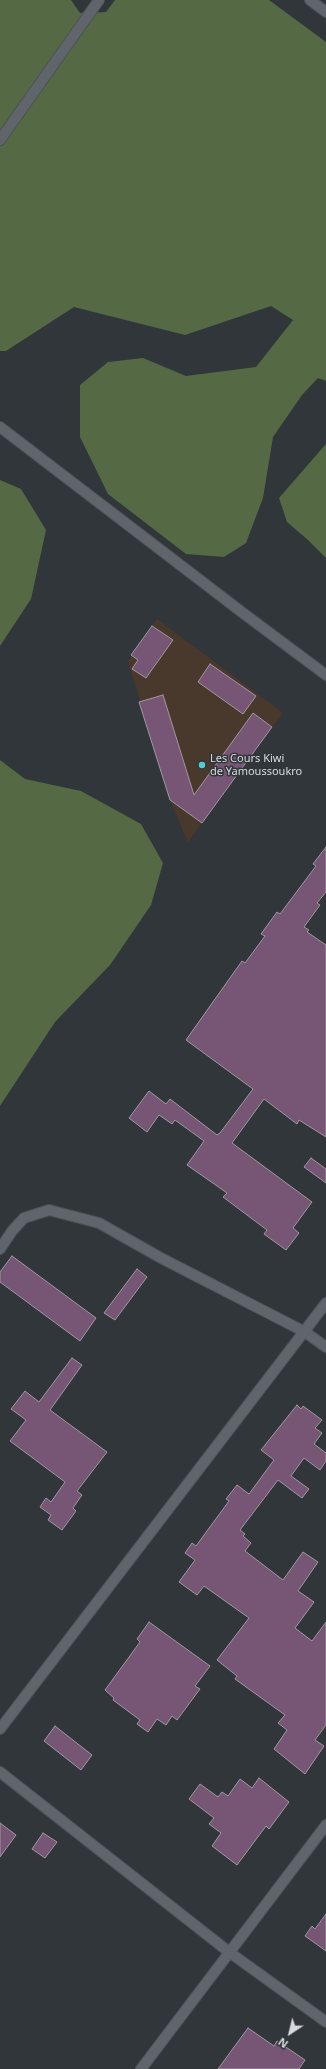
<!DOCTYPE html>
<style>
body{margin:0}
#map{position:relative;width:326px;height:2069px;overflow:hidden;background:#31363b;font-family:"Noto Sans",sans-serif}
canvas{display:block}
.north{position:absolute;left:270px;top:2013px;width:40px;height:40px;-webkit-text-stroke:3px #31363b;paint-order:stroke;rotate:215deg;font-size:11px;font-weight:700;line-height:16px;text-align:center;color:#d7dbde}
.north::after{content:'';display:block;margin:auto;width:14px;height:18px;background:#d7dbde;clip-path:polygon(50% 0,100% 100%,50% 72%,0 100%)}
</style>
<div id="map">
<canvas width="326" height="2069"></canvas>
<div class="north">N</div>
</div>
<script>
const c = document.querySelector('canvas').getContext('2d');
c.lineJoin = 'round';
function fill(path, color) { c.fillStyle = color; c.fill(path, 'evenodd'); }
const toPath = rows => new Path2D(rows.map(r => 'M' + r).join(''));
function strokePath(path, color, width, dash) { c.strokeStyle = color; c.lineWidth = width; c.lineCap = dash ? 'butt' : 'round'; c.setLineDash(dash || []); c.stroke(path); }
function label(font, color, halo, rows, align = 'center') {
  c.font = font + ' "Noto Sans",sans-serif'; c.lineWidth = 3; c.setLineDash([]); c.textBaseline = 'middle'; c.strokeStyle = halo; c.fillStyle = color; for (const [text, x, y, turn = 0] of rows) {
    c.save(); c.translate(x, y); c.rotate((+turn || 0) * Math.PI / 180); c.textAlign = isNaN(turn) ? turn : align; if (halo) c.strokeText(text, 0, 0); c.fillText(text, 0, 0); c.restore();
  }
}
fill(toPath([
 [157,619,283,713,188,842,171,802,128,661]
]), '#49392d');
fill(toPath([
 [0,0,71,0,80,13,106,12,115,0,269,0,326,42,326,381,318,378,302,395,273,437,263,498,246,543,224,557,186,554,108,494,80,437,80,385,108,362,143,358,186,376,256,367,293,320,271,306,185,335,74,307,6,351,0,351],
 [326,444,326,558,308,540,287,522,279,498],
 [0,480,21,489,46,530,31,599,0,646],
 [0,760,25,779,81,791,141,824,163,863,151,905,110,965,55,1022,0,1106]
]), '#546944');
const building = toPath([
 [152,626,173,640,146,678,132,669,138,660,131,655,152,626],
 [210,664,256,696,243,714,198,682,210,664],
 [163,695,194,795,253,713,272,727,202,823,170,800,139,702,163,695],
 [326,847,326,892,317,903,320,905,304,927,309,930,307,932,326,945,326,1137,299,1120,297,1124,264,1099,232,1143,312,1202,293,1228,299,1233,286,1250,264,1234,267,1230,223,1197,227,1193,187,1165,204,1141,175,1120,172,1124,159,1115,147,1132,129,1118,149,1091,166,1104,170,1099,217,1135,220,1133,253,1089,186,1040,242,961,245,963,265,936,261,934,277,912,280,914,316,866,313,864,326,847],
 [311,1158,326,1169,326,1183,304,1167,311,1158],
 [12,1256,96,1318,80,1341,0,1282,0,1272,12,1256],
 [137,1269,147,1277,115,1320,104,1313,137,1269],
 [72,1358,82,1365,50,1410,107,1452,77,1491,82,1495,73,1508,76,1511,62,1530,48,1520,51,1515,40,1507,46,1498,51,1502,65,1482,10,1441,26,1420,11,1409,25,1391,39,1402,72,1358],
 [297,1405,301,1409,303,1406,322,1420,315,1428,322,1433,314,1444,326,1453,326,1461,320,1470,304,1458,291,1476,309,1489,302,1498,278,1480,240,1530,245,1534,243,1536,251,1543,245,1551,283,1580,303,1552,318,1562,298,1591,314,1602,295,1628,312,1641,326,1622,326,1725,315,1740,324,1746,305,1774,274,1749,287,1730,278,1723,285,1715,235,1679,237,1676,217,1660,249,1618,204,1586,197,1595,179,1582,195,1560,185,1553,192,1543,196,1546,229,1501,226,1499,237,1485,249,1494,274,1460,261,1450,297,1405],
 [149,1622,210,1666,195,1686,200,1689,177,1720,172,1716,166,1725,157,1719,148,1732,137,1724,140,1720,113,1700,114,1698,105,1690,140,1642,137,1639,149,1622],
 [55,1726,92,1755,81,1770,44,1741,55,1726],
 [259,1778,289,1802,269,1829,266,1826,237,1865,212,1846,221,1833,209,1824,214,1818,189,1799,200,1784,218,1797,222,1792,228,1796,240,1779,252,1788,259,1778],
 [0,1823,16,1835,0,1857,0,1823],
 [43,1833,57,1842,45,1858,32,1849,43,1833],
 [326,1914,326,1951,305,1936,312,1926,315,1929,326,1914],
 [248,2028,274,2046,277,2041,305,2060,299,2069,218,2069,248,2028]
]);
fill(building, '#775675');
strokePath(building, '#9f989e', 1);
const minor = toPath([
 [0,140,99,0],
 [0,427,243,613,326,675],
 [0,1249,12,1231,24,1218,49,1210,99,1223,161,1258,305,1332,326,1347],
 [0,1772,229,1952,326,2022],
 [141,2069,326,1825]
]);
const tertiary = toPath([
 [310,0,326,12],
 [0,1729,326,1303]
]);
strokePath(minor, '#4e5257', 12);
strokePath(tertiary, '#4e5257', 12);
strokePath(minor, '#5f656a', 10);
strokePath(tertiary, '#5f656a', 10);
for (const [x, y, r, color] of [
 [202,765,4,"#52ccd6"]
]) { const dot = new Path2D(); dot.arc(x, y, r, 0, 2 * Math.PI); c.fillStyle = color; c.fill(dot); strokePath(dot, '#31363b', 1.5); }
label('11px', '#d7dbde', '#31363b', [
 ["Les Cours Kiwi",210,759],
 ["de Yamoussoukro",210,772]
], 'left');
</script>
